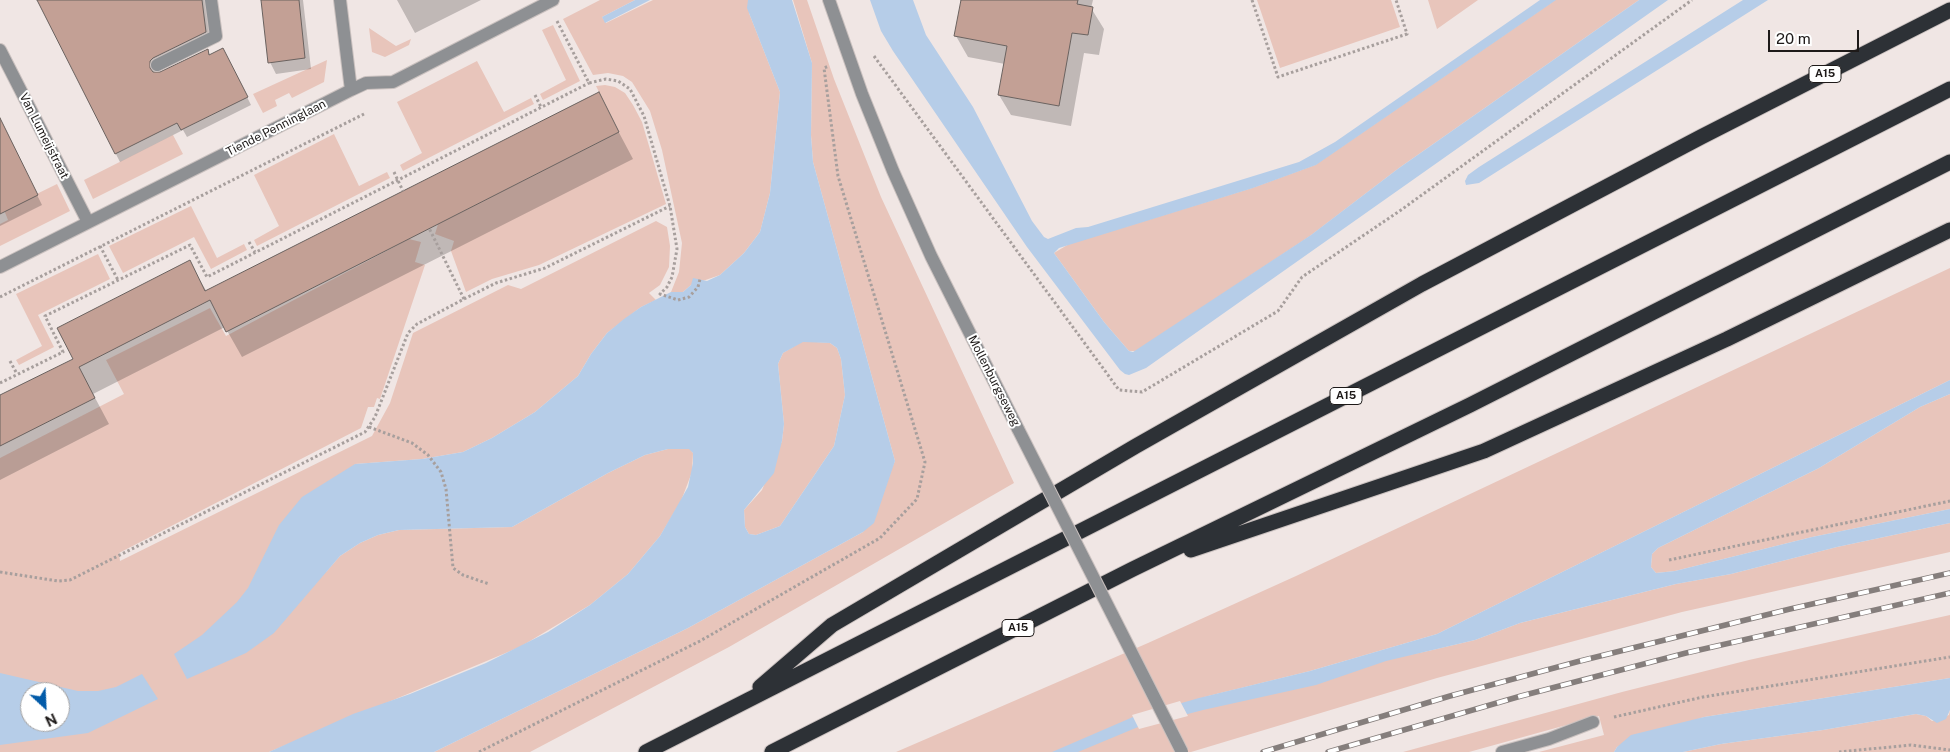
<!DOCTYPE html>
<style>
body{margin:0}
#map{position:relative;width:1950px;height:752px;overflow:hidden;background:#f0e6e4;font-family:"Public Sans",sans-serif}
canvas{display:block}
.north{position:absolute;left:20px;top:682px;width:50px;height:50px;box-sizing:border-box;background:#fff;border:1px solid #a5a3a3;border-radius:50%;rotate:155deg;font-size:14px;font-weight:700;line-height:20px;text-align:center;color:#1e1a19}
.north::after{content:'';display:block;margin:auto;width:18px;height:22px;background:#025ba9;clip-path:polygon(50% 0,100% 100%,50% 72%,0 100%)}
.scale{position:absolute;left:1768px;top:30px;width:91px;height:22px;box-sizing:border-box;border:2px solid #1e1a19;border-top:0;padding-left:6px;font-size:15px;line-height:18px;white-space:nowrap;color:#1e1a19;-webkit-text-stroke:4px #fff;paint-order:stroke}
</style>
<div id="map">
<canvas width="1950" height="752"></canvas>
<div class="north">N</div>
<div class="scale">20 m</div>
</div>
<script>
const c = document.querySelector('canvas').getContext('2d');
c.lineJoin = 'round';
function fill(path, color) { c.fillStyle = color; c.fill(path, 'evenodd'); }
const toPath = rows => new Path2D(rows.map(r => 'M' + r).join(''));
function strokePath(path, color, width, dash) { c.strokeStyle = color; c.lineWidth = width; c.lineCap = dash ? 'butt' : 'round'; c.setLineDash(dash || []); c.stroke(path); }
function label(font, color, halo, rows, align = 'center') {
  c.font = font + ' "Public Sans",sans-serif'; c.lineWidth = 4; c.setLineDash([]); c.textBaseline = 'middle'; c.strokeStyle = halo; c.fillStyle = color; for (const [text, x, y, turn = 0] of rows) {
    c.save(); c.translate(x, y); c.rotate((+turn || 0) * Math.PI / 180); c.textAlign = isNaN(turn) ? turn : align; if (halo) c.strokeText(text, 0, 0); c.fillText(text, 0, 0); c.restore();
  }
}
fill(toPath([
 [600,0,635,0,602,17,606,23,653,0,751,0,749,13,780,92,770,193,760,232,744,253,720,275,691,285,683,292,671,292,679,272,682,243,662,150,650,111,632,82,623,76,608,73,593,75,563,19],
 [793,0,807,0,834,79,881,197,1014,483,729,647,530,752,434,752,688,628,863,532,895,461,813,162,811,135,812,63],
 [1257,0,1391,0,1400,27,1280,68],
 [1428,0,1478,0,1437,29],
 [1555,0,1639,0,1399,168,1310,236,1137,351,1129,351,1104,322,1054,253,1069,244,1252,188,1315,165],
 [553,25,580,81,543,100,540,94,566,80,542,30],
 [369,28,396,46,411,39,409,45,385,57,372,52],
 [327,60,324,82,292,98,289,93,275,100,277,106,263,113,253,94],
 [477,61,504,112,531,98,534,104,403,171,400,165,422,153,397,102],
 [605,85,615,87,625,93,633,105,642,122,666,204,539,265,492,279,466,292,451,251,454,241,435,234,438,224,619,132,596,86],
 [334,134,359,186,387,172,390,178,257,246,254,240,279,226,254,175],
 [173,135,183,154,93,199,84,180],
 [57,184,70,211,0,246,0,224,8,220,4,210],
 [191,206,217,258,244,244,247,250,211,269,194,237,123,273,109,246],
 [656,221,667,227,670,246,669,267,660,285,649,293,656,300,641,307,607,333,591,354,578,376,535,412,492,438,463,452,422,459,355,464,326,572,340,556,360,543,378,535,399,530,512,527,608,473,645,455,668,449,690,449,693,453,692,472,681,501,660,536,628,574,590,605,520,647,269,752,0,752,0,458,124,394,106,360,210,308,226,336,409,239,421,242,415,262,425,265,380,399,377,398,374,407,368,407,361,428,119,553,120,561,372,436,390,403,413,333,508,285,521,289],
 [30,692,60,692,60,722,30,722],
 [98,254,110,279,38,315,54,347,19,365,16,360,42,346,16,294],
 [1950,268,1950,380,1437,634,1310,671,1200,698,1428,651,1475,640,1520,623,1676,584,1731,574,1837,547,1950,523,1950,552,1682,612,1437,678,1191,752,896,752,1148,643,1296,576],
 [803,341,830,343,837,348,841,359,845,395,834,446,780,526,756,535,749,534,745,527,744,510,762,490,782,441,784,424,778,364,783,353],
 [1950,394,1950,509,1812,537,1675,571,1656,573,1651,567,1652,554,1658,548,1819,468,1920,407],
 [1950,615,1950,678,1704,717,1617,747,1614,752,1539,752,1604,735,1599,716,1469,752,1403,752,1622,692,1749,660],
 [1950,710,1950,752,1683,752,1721,744,1823,730,1916,714,1926,716,1932,721,1949,715]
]), '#e8c5bb');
fill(toPath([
 [635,0,650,0,605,23,602,17],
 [748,0,792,0,812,63,811,136,813,162,895,461,874,523,863,532,688,628,434,752,269,752,353,714,410,694,486,663,548,632,590,605,628,574,660,536,688,487,693,463,693,453,689,449,668,449,645,455,608,473,512,527,399,530,378,535,360,543,340,556,274,633,246,653,187,679,174,654,202,635,237,602,248,588,279,525,302,497,355,464,422,459,463,452,492,438,535,412,578,376,591,354,607,333,624,319,641,307,671,292,683,292,691,285,693,278,707,281,720,275,744,253,760,232,770,193,780,92,747,8],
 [803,342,830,343,837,348,841,359,845,395,834,446,780,526,756,535,749,534,745,527,744,510,774,473,782,441,784,424,778,364,783,353],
 [870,0,913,0,926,35,973,107,1032,221,1044,237,1048,239,1076,228,1088,227,1299,162,1335,142,1540,0,1556,0,1316,165,1253,188,1059,248,1054,253,1104,322,1129,351,1133,352,1311,235,1399,168,1639,0,1668,0,1146,368,1129,375,1125,374,1120,370,1027,247,893,51,881,31],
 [1743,0,1768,0,1479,183,1466,185,1465,181,1468,175,1479,167],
 [1950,380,1950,394,1920,407,1819,468,1658,548,1652,554,1651,567,1656,573,1675,571,1812,537,1950,509,1950,523,1837,547,1731,574,1676,584,1520,623,1475,640,1386,661,1316,685,1203,710,1138,727,1078,752,1052,752,1133,717,1199,698,1310,671,1437,634],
 [0,673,78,691,98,691,116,687,142,674,158,699,88,733,0,745],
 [30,692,60,692,60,722,30,722],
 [1950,678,1950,710,1946,719,1937,723,1926,716,1916,714,1823,730,1721,744,1683,752,1614,752,1617,747,1631,735,1704,717]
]), '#b6cde8');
fill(toPath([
 [1180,701,1188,716,1139,729,1132,715]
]), '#f0e6e4');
fill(toPath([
 [38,0,205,0,210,40,157,66,153,72,156,74,208,51,210,55,227,57,251,105,187,137,183,130,120,162],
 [262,0,303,0,311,69,276,74,270,62],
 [397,0,481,0,415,33],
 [962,0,1093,0,1091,8,1104,29,1099,55,1084,53,1071,126,1011,115,999,95,1005,64,968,57,956,36],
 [598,93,633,159,242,357,225,327,93,394,109,424,0,480,0,397,75,359,189,262,207,292],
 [0,120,42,205,0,226]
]), '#0003');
const building = toPath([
 [37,0,202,0,206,32,153,58,150,61,150,68,153,72,160,72,208,49,209,55,223,48,248,97,181,130,177,123,115,154,37,0],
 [261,0,299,0,305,58,268,63,261,0],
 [961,0,1078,0,1077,4,1093,7,1088,35,1072,33,1059,106,998,95,1007,46,954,36,961,0],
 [599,92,619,132,226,332,210,300,79,367,95,398,0,446,0,395,73,359,57,328,190,260,205,291,599,92],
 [0,118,38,195,0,214,0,118]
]);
fill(building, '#c3a095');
strokePath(building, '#6a625f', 1);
const service = toPath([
 [157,65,216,36,211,0],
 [1502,752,1549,739,1593,722]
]);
const minor = toPath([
 [340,0,351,90],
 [0,50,88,222],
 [0,267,351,90,366,83,393,82,553,0]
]);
const tertiary = toPath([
 [829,0,862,94,893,171,931,256,1018,429]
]);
const motorway = toPath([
 [1191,550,1484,451,1727,339,1950,230],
 [760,687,832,625,1136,446,1422,284,1701,137,1950,10],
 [646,752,1950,89],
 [772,752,1133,569,1470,405,1950,162]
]);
strokePath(service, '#cac1bf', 14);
strokePath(minor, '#cac1bf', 14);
strokePath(tertiary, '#cac1bf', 14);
strokePath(motorway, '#cac1bf', 17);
strokePath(toPath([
 [1252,0,1278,77,1407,34,1396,0],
 [557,21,589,83,606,79,618,81,630,89,644,116,670,206,677,249,672,277,667,287,660,294,678,300,689,297,698,287,700,279],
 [874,56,1119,390,1142,392,1278,311,1302,277,1401,210,1692,0],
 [535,95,541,107],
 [394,172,403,191],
 [249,242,255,252],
 [100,246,118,280],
 [0,297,364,114],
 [464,299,496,283,545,268,670,206],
 [10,361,17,374],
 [0,383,63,352,45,316,190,245,207,277,589,83],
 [369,427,412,443,428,455,441,472,446,489,453,568,463,575,489,584],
 [1669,560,1950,501],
 [0,572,58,581,70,580,365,432,375,417,408,333,417,324,464,299,429,228],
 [1614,717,1703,697,1950,657],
 [479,752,700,641,880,538,917,499,925,462,838,176,824,68,829,66],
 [1839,752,1911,745,1950,750]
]), '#a79f9d', 3, [2.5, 2.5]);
strokePath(service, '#8e9093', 12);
strokePath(minor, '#8e9093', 12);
strokePath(tertiary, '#8e9093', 12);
strokePath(motorway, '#2d3136', 15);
const rail = toPath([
 [1263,752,1450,696,1580,661,1790,609,1950,573],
 [1328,752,1521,696,1686,653,1950,593]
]);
strokePath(rail, '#857e7c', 5.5);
strokePath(rail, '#fff', 4, [11]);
const tertiaryBridge = toPath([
 [1018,429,1182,752]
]);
strokePath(tertiaryBridge, '#cac1bf', 14, []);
strokePath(tertiaryBridge, '#8e9093', 12);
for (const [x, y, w] of [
 [1825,74,32],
 [1346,396,32],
 [1018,628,32]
]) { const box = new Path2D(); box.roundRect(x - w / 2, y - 8.5, w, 17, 4); c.fillStyle = '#fff'; c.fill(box); strokePath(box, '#1e1a19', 1); }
label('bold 11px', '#1e1a19', null, [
 ["A15",1825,74],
 ["A15",1346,396],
 ["A15",1018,628]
]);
label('12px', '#1e1a19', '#fff', [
 ["Tiende Penninglaan",276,128,-27],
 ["Van Lumeijstraat",44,136,63],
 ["Mollenburgseweg",994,381,63]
]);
</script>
